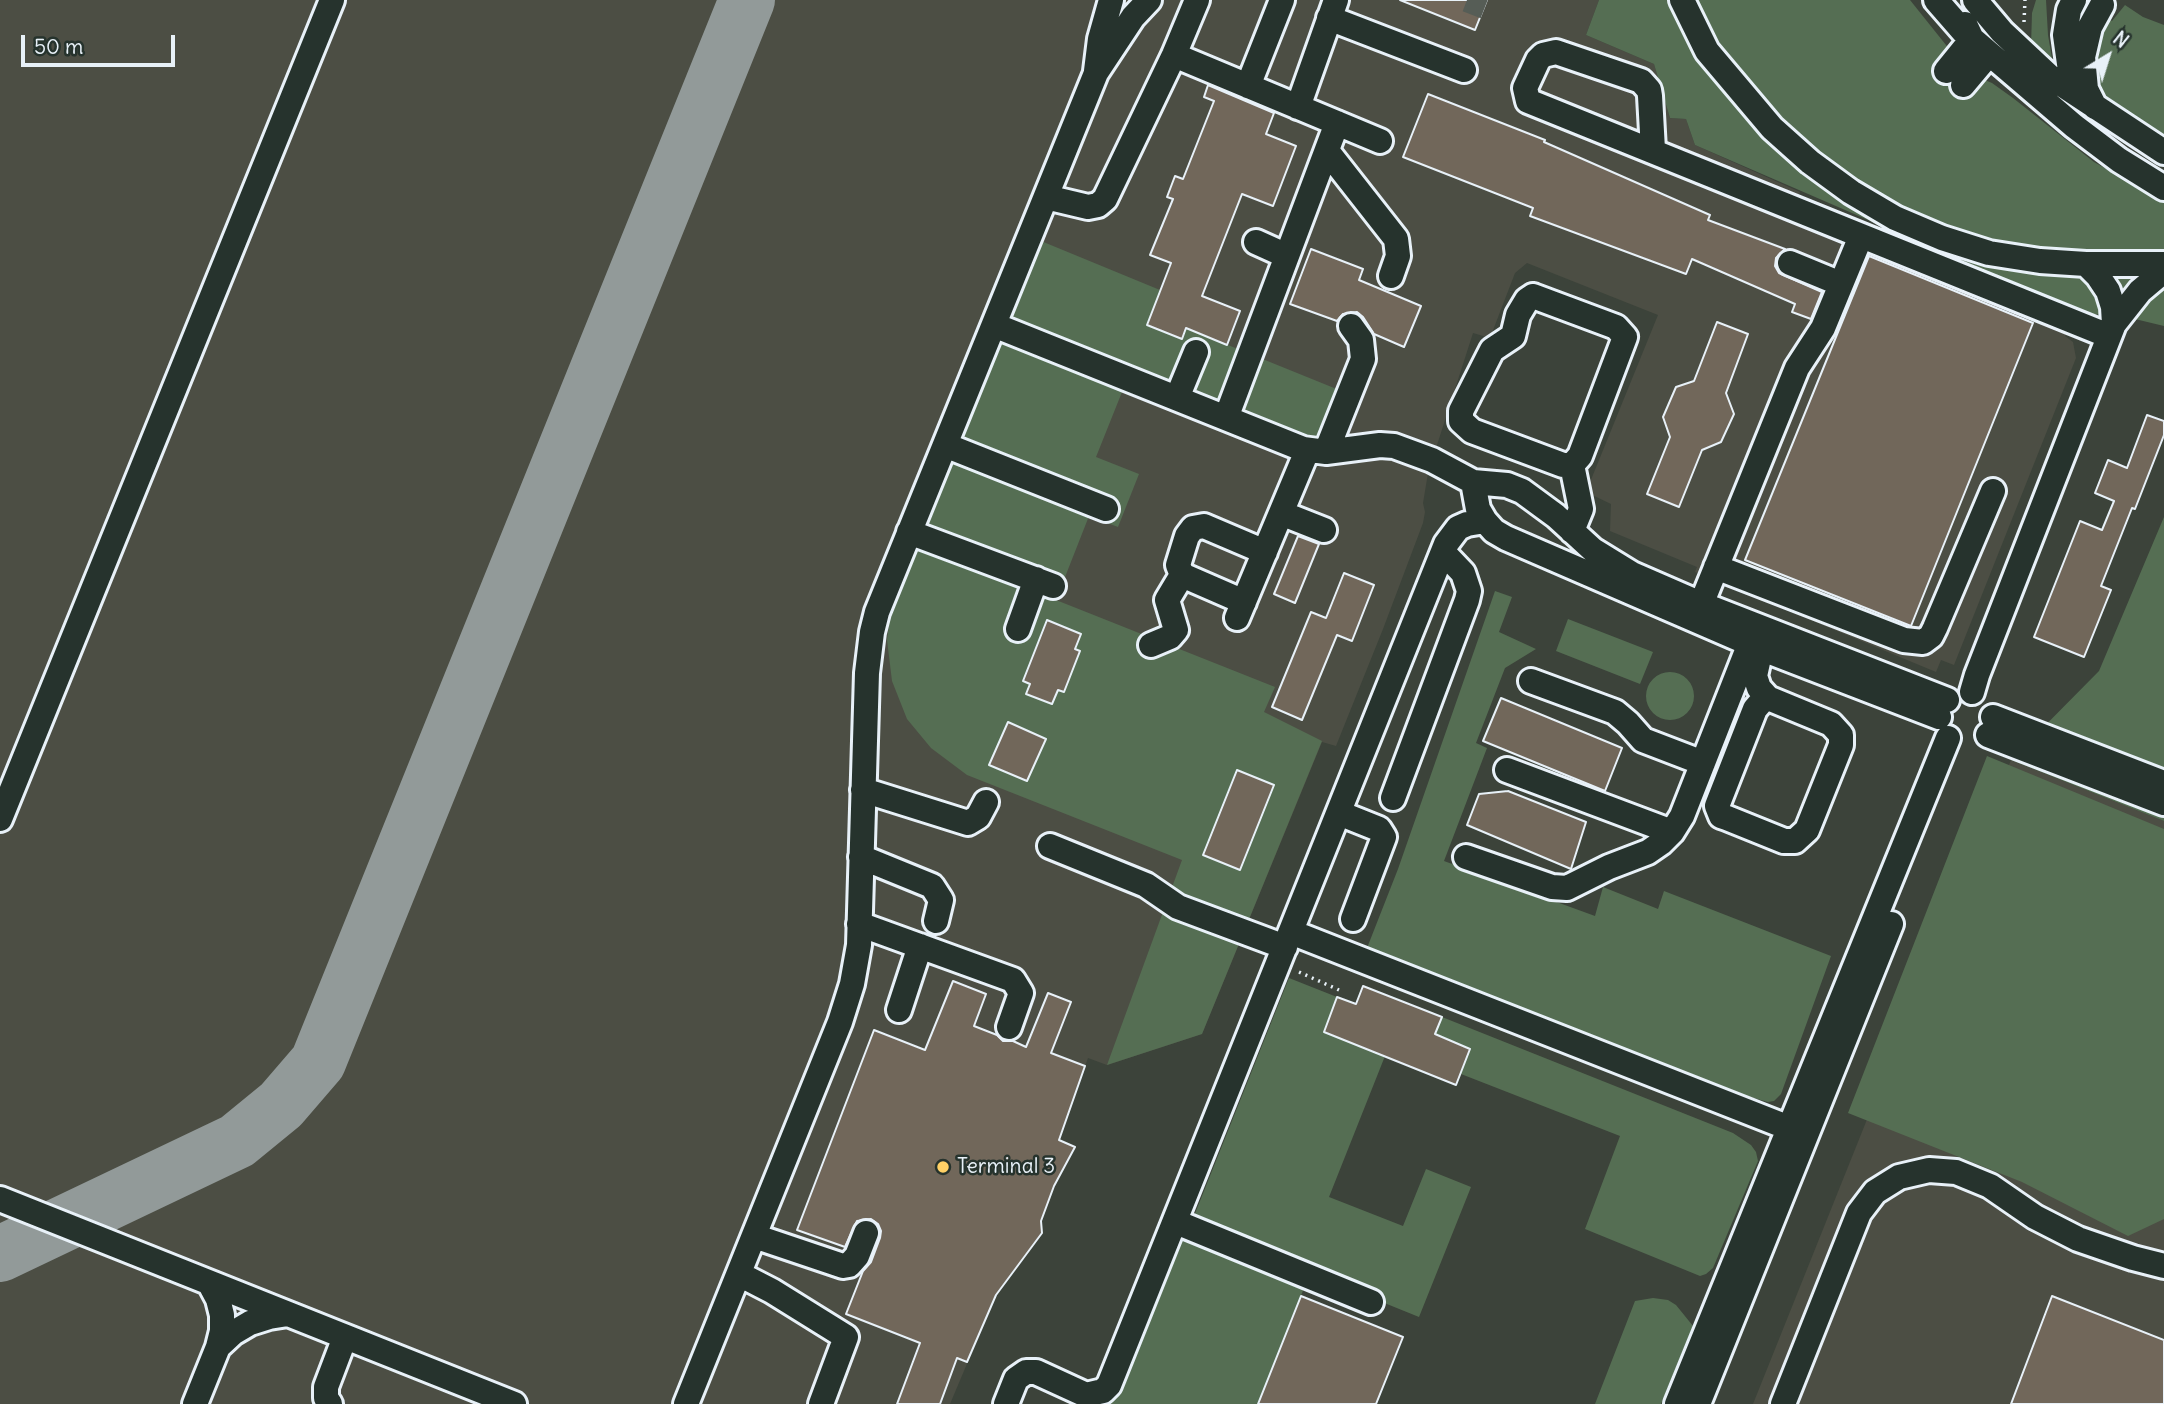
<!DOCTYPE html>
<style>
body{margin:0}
#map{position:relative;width:2164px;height:1404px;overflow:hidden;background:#3c433a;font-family:Delius,sans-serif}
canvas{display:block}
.north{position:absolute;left:2073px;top:21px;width:70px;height:70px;-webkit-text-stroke:5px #26332d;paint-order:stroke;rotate:38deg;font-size:19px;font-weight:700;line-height:28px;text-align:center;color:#e8f1f8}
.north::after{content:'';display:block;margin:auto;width:24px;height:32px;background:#e8f1f8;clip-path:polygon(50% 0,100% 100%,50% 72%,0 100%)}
.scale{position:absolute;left:21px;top:35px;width:154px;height:32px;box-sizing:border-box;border:4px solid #e8f1f8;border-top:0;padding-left:9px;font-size:21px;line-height:24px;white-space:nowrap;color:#e8f1f8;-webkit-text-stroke:5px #26332d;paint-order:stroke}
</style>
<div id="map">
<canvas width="2164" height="1404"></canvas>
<div class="north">N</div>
<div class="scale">50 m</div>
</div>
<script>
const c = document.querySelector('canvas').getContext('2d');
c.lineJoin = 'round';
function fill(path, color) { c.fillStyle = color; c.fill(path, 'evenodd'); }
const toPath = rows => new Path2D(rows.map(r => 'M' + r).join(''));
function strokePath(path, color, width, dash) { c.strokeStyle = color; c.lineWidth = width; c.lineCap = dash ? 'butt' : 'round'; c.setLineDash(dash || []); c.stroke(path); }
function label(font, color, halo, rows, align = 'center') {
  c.font = font + ' Delius,sans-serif'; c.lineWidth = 5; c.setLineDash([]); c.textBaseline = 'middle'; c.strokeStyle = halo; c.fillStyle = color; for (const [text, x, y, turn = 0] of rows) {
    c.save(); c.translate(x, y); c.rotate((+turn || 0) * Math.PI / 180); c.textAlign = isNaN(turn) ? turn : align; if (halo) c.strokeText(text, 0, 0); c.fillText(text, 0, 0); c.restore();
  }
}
fill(toPath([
 [0,0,1599,0,1586,35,1654,64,1670,118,1686,119,1695,145,1800,192,1798,197,2073,321,2065,336,2073,342,2076,358,1954,665,1941,660,1936,672,1695,572,1697,567,1610,531,1611,504,1586,492,1658,315,1527,263,1515,273,1490,338,1473,333,1428,473,1423,503,1425,512,1423,523,1383,629,1336,746,1322,742,1202,1034,1107,1065,1088,1058,1059,1140,1075,1147,1054,1186,1041,1221,996,1295,950,1404,0,1404],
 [2011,760,2164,821,2164,1404,1753,1404]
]), '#4c4e44');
fill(toPath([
 [1599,0,1910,0,1950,50,1980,78,1992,83,2013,98,2094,162,2164,201,2164,326,2114,314,2079,315,2076,310,1695,145,1686,119,1670,118,1654,64,1586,35],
 [2036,0,2046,0,2048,35,2055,76,2031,46,2032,13],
 [2125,5,2143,17,2164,25,2164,141,2099,98,2093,63,2103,15,2112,21],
 [1041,241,1160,290,1147,325,1182,339,1186,328,1344,392,1318,456,1126,382,1096,457,1139,474,1118,527,1089,516,1056,600,1275,687,1264,712,1322,741,1202,1034,1107,1065,1182,860,967,775,931,748,907,719,892,681,887,640,891,609],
 [2164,517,2164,821,2011,760,2099,671],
 [1495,591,1512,597,1499,632,1536,649,1505,668,1476,743,1487,748,1444,861,1595,916,1603,887,1658,909,1664,891,1831,956,1781,1094,1774,1101,1768,1102,1750,1097,1367,948,1398,869],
 [1568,619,1653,652,1640,684,1556,651],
 '1646 696a24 24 0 1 1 48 0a24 24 0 1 1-48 0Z',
 [1987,756,2164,829,2164,1219,2128,1236,2022,1182,1848,1113],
 [1289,978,1337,997,1324,1032,1385,1056,1329,1197,1403,1226,1426,1169,1471,1187,1419,1317,1241,1245,1194,1216],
 [1442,1017,1733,1133,1751,1145,1756,1152,1758,1161,1713,1268,1706,1274,1700,1276,1585,1229,1620,1136,1461,1074,1470,1049,1435,1034],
 [1177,1237,1304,1288,1258,1404,1110,1404],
 [1653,1298,1668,1300,1676,1305,1693,1326,1661,1404,1595,1404,1635,1301]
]), '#556e53');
strokePath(toPath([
 [0,1254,237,1141,281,1105,318,1062,747,0]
]), '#929a99', 56);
const building = toPath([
 [1400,0,1487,0,1475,30,1400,0],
 [1208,85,1274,113,1266,134,1296,146,1273,206,1242,194,1202,296,1240,311,1227,345,1186,328,1182,339,1147,325,1171,263,1150,255,1173,199,1167,197,1175,176,1183,179,1214,101,1204,97,1208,85],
 [1428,94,1545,140,1544,142,1710,215,1708,220,1785,249,1776,258,1775,266,1779,273,1822,292,1811,319,1792,312,1795,304,1692,259,1686,274,1530,216,1533,208,1403,157,1428,94],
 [1311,249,1363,269,1359,280,1421,306,1404,347,1374,334,1363,317,1357,312,1343,314,1337,321,1290,304,1311,249],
 [1869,256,2033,323,1911,626,1745,560,1869,256],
 [1717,322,1748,334,1726,393,1734,414,1721,442,1702,450,1679,507,1647,494,1670,437,1663,417,1676,387,1694,381,1717,322],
 [2147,415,2164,421,2164,435,2135,509,2132,508,2101,586,2111,590,2084,657,2034,637,2080,521,2102,530,2114,501,2095,493,2108,460,2127,468,2147,415],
 [1298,536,1319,544,1295,603,1274,594,1298,536],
 [1344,573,1374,585,1352,641,1337,635,1302,720,1272,707,1311,612,1326,618,1344,573],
 [1047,620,1081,634,1075,649,1080,651,1064,692,1058,690,1052,704,1026,694,1030,684,1023,681,1047,620],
 [1501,698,1622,748,1605,791,1483,741,1501,698],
 [1008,722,1046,739,1027,781,989,765,1008,722],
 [1237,770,1274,785,1240,870,1203,855,1237,770],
 [1508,791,1586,822,1571,869,1467,825,1479,794,1508,791],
 [953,981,986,994,974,1026,997,1035,1003,1041,1013,1041,1026,1047,1048,993,1071,1002,1051,1053,1085,1066,1059,1140,1075,1147,1054,1186,1041,1221,1042,1233,996,1295,967,1362,957,1358,940,1404,897,1404,920,1343,846,1314,863,1271,871,1262,880,1238,881,1231,878,1224,871,1219,857,1221,845,1247,797,1230,874,1030,925,1050,953,981],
 [1363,986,1442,1017,1435,1034,1470,1049,1456,1085,1324,1032,1337,997,1356,1004,1363,986],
 [1301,1296,1403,1337,1376,1404,1258,1404,1301,1296],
 [2052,1296,2164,1340,2164,1404,2011,1404,2052,1296]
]);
fill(building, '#71675a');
strokePath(building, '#e8f1f8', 2);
strokePath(toPath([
 [1467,0,1485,7]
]), '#565d56', 24, [24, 12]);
const minor = toPath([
 [1682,0,1707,51,1772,128,1810,162,1851,192,1895,218,1942,238,1989,253,2040,261,2086,264,2164,264],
 [1936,0,1963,31,2074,126,2119,160,2164,188],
 [1975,0,2002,32,2049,76,2164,152],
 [1329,18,1464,70],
 [1174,55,1380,141],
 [1096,71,1100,39,1111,0],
 [1946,71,1972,39,1965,24],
 [1963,85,1989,54],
 [2072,85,2065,35,2069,10,2074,0],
 [1248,86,1282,0],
 [1298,107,1336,0],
 [2095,107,2086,89,2083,57,2090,27,2102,5],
 [1653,150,1650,96,1649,90,1641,81,1556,52,1543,55,1538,60,1525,88,1528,101,2109,336],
 [1327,151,1396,239,1398,256,1391,276],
 [1046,197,1088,207,1098,205,1105,199,1174,55,1197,0],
 [1256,242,1287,256],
 [1790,263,1841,284],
 [2086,264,2098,276,2108,291,2113,307,2114,324],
 [1533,296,1616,327,1625,337,1580,456,1572,465,1563,465,1472,431,1461,421,1461,411,1492,350,1513,336,1518,315,1527,300,1533,296],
 [994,325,1303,449,1326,452,1380,445,1394,446,1432,460,1473,482,1507,485,1522,491,1556,516,1593,550,1632,574,1701,604,1947,700],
 [1177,398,1196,352],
 [1226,418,1337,123],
 [945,445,1106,509],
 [1326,452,1363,359,1361,340,1351,326],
 [1473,482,1478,509,1485,521,1494,531,1506,538,1760,648,1939,717],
 [1281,513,1324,530],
 [1572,531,1581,509,1572,465],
 [909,532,1053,586],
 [1716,567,1904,640,1923,642,1931,636,1935,628,1993,491],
 [1244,602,1182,575,1178,565,1187,536,1193,528,1204,526,1265,552],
 [1696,617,1797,368,1823,328,1861,236],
 [1237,618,1307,451],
 [1018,629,1036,579],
 [1762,644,1755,676,1759,688,1768,698],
 [1151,645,1170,637,1176,630,1167,600,1182,575],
 [1531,681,1615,712,1628,723,1643,740,1703,763],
 [1972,692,1977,675,2114,324,2140,291,2164,271],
 [1768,698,1831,724,1841,735,1841,745,1807,830,1795,841,1784,841,1727,818,1721,816,1717,806,1755,709,1762,701,1768,698],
 [1993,717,2164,783],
 [1988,735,2164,803],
 [1507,770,1672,832],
 [863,790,968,823,978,817,986,802],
 [1393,798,1467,600,1469,591,1463,573,1443,552],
 [1339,813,1379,829,1384,837,1353,919],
 [0,819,332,0],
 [1050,846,1146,885,1178,907,1285,947],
 [861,857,932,886,941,900,936,921],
 [1466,857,1552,887,1567,888,1609,867,1648,852,1661,843,1672,832,1682,816,1756,628],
 [859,924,1013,980,1021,993,1009,1027],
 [1291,932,1802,1133],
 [899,1010,920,946],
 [0,1199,514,1404],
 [1176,1222,1371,1302],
 [754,1236,843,1266,849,1265,857,1256,866,1233],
 [739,1274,772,1291,846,1337,821,1404],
 [210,1284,218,1299,222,1315,222,1331,218,1347],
 [195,1404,218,1347,233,1333,250,1323,269,1317,288,1314],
 [330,1404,326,1398,326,1387,345,1337],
 [686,1404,840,1022,852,984,859,945,867,673,872,632,877,612,1096,73,1133,17,1149,0],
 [1006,1404,1016,1379,1026,1372,1036,1372,1086,1395,1103,1391,1109,1385,1446,544,1458,528,1467,524,1485,521],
 [1677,1404,1948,738],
 [1698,1404,1891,924],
 [1783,1404,1859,1213,1875,1192,1899,1177,1929,1170,1956,1172,1990,1186,2035,1217,2078,1239,2133,1258,2164,1266]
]);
strokePath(minor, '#e8f1f8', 30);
strokePath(toPath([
 [2024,22,2025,0],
 [1299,972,1339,990]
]), '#e8f1f8', 3.5, [2, 5]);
strokePath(minor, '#26332d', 24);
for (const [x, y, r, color] of [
 [943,1167,7,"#ffd166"]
]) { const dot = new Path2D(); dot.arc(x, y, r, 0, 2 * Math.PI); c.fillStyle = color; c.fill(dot); strokePath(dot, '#26332d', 2.5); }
label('21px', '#e8f1f8', '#26332d', [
 ["Terminal 3",957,1167]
], 'left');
</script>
